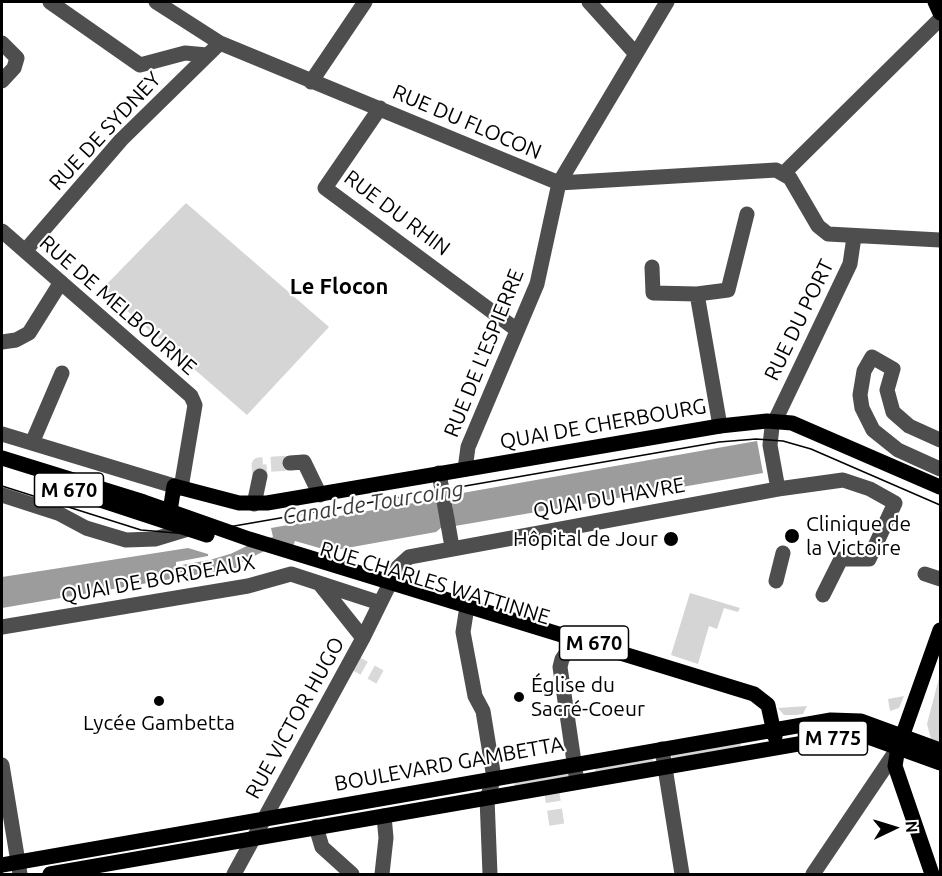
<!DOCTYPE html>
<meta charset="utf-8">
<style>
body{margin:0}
#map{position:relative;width:942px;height:876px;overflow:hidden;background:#fff;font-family:Ubuntu,sans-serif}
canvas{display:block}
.frame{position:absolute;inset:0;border:3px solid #000;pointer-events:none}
.north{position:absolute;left:864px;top:798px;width:60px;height:60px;-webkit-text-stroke:4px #fff;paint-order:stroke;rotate:86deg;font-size:16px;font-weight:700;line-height:24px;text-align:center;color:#000}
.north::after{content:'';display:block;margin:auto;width:21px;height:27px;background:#000;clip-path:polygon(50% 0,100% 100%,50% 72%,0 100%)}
</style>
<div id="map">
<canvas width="942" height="876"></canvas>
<div class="frame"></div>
<div class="north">N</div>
</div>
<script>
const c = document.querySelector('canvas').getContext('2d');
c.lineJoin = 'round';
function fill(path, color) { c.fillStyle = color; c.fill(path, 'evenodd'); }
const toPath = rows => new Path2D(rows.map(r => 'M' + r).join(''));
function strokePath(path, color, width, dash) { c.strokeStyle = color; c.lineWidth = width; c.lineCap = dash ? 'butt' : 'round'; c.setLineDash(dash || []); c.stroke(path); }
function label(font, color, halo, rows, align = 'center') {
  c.font = font + ' Ubuntu,sans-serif'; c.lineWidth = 4.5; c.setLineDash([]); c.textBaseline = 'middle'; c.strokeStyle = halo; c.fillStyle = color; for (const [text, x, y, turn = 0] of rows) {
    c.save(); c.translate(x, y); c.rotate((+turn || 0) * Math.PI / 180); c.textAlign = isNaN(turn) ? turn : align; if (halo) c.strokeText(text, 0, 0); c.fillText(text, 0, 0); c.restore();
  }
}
fill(toPath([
 [186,203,329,327,247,415,102,289],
 [690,593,740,608,738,612,724,608,717,629,709,626,698,664,671,655],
 [940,674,940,743,931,739,927,724],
 [904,696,899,708,890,711,888,699],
 [807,706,803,714,796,715,784,715,778,708],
 [740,741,741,748,672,760,671,754],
 [653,757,653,763,596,774,595,766],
 [568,770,571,777,515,788,514,780]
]), '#d5d5d5');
fill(toPath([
 [757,441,763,473,455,526,451,495],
 [436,499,443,526,436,532,330,551,295,541,293,546,269,538,273,537,271,528],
 [188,548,208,554,208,556,176,562,176,566,221,558,241,564,241,567,2,608,2,577]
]), '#9c9c9c');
strokePath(toPath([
 [214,565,234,559,267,543]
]), '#9c9c9c', 12);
strokePath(toPath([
 [260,476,259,465,290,463],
 [351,661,380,677],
 [551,787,557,826]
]), '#d9d9d9', 15, [15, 8]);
strokePath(toPath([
 [50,2,140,65,185,53,207,55],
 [156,2,220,43,559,183,776,170,790,178,818,226,828,234,940,240],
 [589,2,635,53],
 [2,43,17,58,14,68,2,81],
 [311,82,365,2],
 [380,108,325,188,517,330],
 [784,173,940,19],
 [2,231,191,396,195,405,181,488],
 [25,251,121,140,220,43],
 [652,267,653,293,697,294,728,290,747,214],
 [697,294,720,426],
 [2,342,16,340,29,333,61,282],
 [2,434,174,486],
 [940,440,909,426,893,412,887,390,893,369,872,357,864,371,860,395,862,408,873,430,898,450,940,469],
 [32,443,62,373],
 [290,463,304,462,320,495],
 [465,469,468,447,537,284,559,183,667,2],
 [439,473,452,547],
 [778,489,843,480,870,489,895,503,869,559,841,559,823,595],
 [2,495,58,513,86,528,126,540,155,539,188,529],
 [254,504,260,476],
 [925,574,940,579],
 [776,581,783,553],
 [319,583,363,638],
 [466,613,463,632,475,696,483,711,494,778,487,798,490,874],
 [2,627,248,586,291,574,380,603],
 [577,638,562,659,560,667,577,782],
 [662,749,682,874],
 [2,765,20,874],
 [316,827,322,847,352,874],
 [234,874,363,638,398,567,409,557,778,489,770,445,772,427,850,264,854,237],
 [382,874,386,838,384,816],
 [813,874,898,748]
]), '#4e4e4e', 15);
strokePath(toPath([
 [935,2,940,13],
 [2,458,144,502,249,539,754,694,768,705,775,737],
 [70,490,207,535],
 [170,511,174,486,239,503,267,503,720,426,767,421,792,423,940,487],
 [2,865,831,720,861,721,940,750],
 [50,874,850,735,868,737,940,763],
 [932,874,895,766,898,748,940,630]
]), '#000', 15);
strokePath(toPath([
 [2,486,141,530,188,534,719,442,756,439,783,441,811,449,940,505]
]), '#000', 1.5);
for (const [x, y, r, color] of [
 [792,536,8,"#000"],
 [671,539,8,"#000"],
 [519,697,6,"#000"],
 [159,701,6,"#000"]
]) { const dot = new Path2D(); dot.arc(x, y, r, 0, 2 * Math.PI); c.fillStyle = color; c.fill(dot); strokePath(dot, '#fff', 2); }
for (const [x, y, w] of [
 [69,490,69],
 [594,643,69],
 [833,738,69]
]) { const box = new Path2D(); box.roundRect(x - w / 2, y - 17, w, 34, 4.5); c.fillStyle = '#fff'; c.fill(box); strokePath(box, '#000', 1.5); }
label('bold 20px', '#000', null, [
 ["M 670",69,490],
 ["M 670",594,643],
 ["M 775",833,738]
]);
label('21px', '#000', '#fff', [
 ["RUE DU FLOCON",467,122,23],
 ["RUE DE SYDNEY",105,131,-47],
 ["RUE DU RHIN",397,213,37],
 ["RUE DE MELBOURNE",118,305,41],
 ["RUE DU PORT",799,320,-64],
 ["RUE DE L'ESPIERRE",484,353,-68],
 ["QUAI DE CHERBOURG",603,424,-10],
 ["QUAI DU HAVRE",609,498,-10],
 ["QUAI DE BORDEAUX",158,579,-10],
 ["RUE CHARLES WATTINNE",435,583,17],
 ["RUE VICTOR HUGO",295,718,-61],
 ["BOULEVARD GAMBETTA",449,764,-10]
]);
label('21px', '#000', '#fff', [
 ["Clinique de",806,524],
 ["la Victoire",806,548],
 ["Hôpital de Jour",658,539,"right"],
 ["Église du",531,685],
 ["Sacré-Coeur",531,709],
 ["Lycée Gambetta",159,723,"center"]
], 'left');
label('bold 22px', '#000', '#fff', [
 ["Le Flocon",339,287]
]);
label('italic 22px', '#3d3d3d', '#fff', [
 ["Canal de Tourcoing",373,503,-9]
]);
</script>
